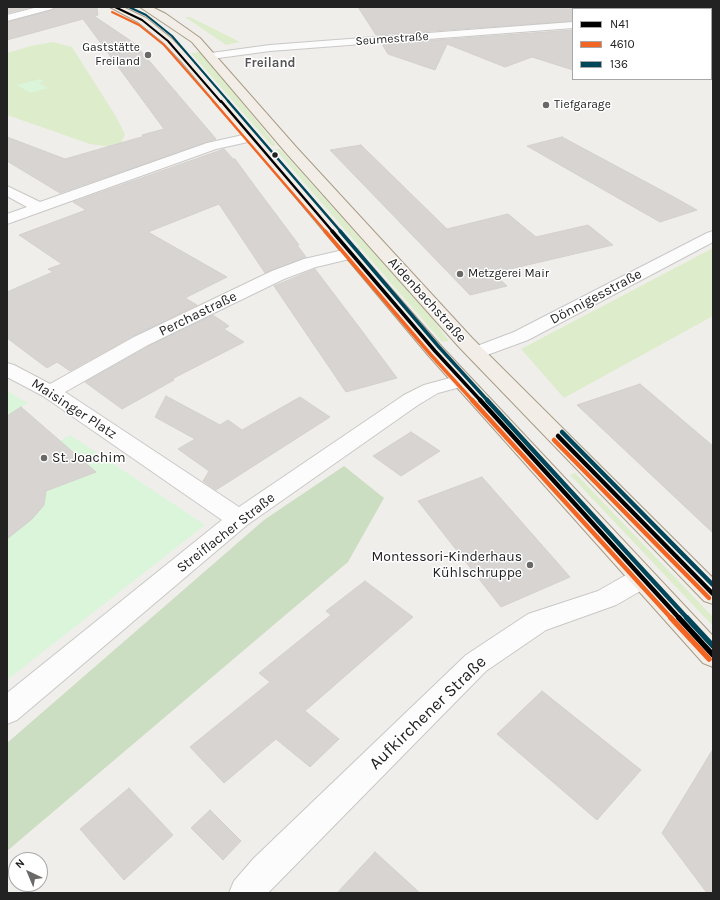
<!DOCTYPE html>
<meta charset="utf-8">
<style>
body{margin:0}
#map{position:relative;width:720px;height:900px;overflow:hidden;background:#f0eeeb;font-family:Karla,sans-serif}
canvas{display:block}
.frame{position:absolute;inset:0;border:8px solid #222;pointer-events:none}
.legend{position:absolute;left:572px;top:8px;width:140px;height:72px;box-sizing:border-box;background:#fff;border:1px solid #a7a7a7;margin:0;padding:5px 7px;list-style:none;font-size:12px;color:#222}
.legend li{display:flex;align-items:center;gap:8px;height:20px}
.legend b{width:20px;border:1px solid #a7a7a7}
.north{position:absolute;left:8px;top:852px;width:40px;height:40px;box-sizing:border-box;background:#fff;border:1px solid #a7a7a7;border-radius:50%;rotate:316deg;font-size:11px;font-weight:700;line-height:16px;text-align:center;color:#222}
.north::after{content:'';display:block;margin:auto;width:14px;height:18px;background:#6a6968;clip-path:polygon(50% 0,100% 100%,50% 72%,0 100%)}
</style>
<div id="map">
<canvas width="720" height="900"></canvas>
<div class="frame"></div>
<ul class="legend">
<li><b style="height:5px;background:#000"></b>N41</li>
<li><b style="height:5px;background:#f26522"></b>4610</li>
<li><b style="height:5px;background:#00465a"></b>136</li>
</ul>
<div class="north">N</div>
</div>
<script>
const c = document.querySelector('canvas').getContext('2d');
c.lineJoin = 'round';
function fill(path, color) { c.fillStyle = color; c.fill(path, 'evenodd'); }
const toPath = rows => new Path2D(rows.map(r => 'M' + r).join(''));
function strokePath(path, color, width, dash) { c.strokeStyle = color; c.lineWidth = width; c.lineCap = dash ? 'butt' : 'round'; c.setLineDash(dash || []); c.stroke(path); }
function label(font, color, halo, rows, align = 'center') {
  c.font = font + ' Karla,sans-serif'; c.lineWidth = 3; c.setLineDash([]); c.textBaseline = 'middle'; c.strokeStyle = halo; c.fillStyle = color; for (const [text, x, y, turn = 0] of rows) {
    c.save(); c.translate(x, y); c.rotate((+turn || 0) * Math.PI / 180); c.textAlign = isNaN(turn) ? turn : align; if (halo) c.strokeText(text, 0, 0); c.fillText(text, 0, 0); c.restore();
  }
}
fill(toPath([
 [185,17,190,17,240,42,226,45],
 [53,42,72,47,115,115,125,134,119,148,90,144,7,115,7,53,31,46],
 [201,52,276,145,272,146,191,53],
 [275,149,280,149,432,318,449,341,442,342],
 [713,248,713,316,564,398,521,349],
 [575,473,713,617,713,626,570,475]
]), '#ddeccb');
fill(toPath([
 [708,7,713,7,713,78,711,77,711,9,702,9],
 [344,466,384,498,348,562,7,851,7,743,264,520]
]), '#cbdec1');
fill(toPath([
 [40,79,44,81,39,83,48,88,30,93,17,85],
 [7,391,28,403,7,416],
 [70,435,205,525,7,680,7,537,44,505,46,491,96,472,60,441]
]), '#daf5da');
const building = toPath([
 [7,7,32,7,7,13,7,7],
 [56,7,97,7,98,15,94,16,134,43,216,139,60,193,7,161,7,137,65,159,145,136,142,135,164,129,83,19,7,40,7,22,52,10,56,7],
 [358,7,573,7,573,21,376,35,358,7],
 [573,30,573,70,532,57,505,67,447,44,435,70,388,54,382,44,573,30],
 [562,137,672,196,697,210,660,222,527,146,562,137],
 [361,145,447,229,508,214,536,237,588,225,613,245,493,273,507,286,470,295,330,150,361,145],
 [224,149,233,159,235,159,254,185,299,245,297,245,306,257,265,273,219,204,148,232,227,277,185,298,197,305,133,336,70,371,57,362,47,368,7,338,7,292,53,272,48,269,62,264,19,235,86,210,73,202,224,149],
 [315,269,359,327,397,378,346,392,274,286,315,269],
 [213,315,229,326,224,329,244,342,172,379,174,380,122,409,85,382,149,346,213,315],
 [640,384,713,446,713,533,577,405,640,384],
 [166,396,220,425,228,420,242,430,300,397,330,417,216,490,203,481,209,471,178,449,195,439,155,417,166,396],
 [21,407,96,472,46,491,44,505,32,519,7,539,7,416,21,407],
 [411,432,440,451,401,476,373,456,411,432],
 [482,477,570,577,501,607,418,501,482,477],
 [365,581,413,617,305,711,339,739,310,767,276,739,224,783,190,747,270,682,259,673,331,615,326,611,365,581],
 [542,691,641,770,597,820,497,734,542,691],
 [713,749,713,893,707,893,662,833,713,749],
 [129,788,173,835,124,880,80,829,129,788],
 [210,810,241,841,223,860,191,828,210,810],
 [375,852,420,893,337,893,375,852]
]);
fill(building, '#d7d4d2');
strokePath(building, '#d3d0cc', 1);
const minor = toPath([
 [38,7,54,7,52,9,7,21,7,15,38,7],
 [573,22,573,28,270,51,211,59,205,56,211,53,270,45,573,22],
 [252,133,257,134,259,137,257,140,216,149,7,224,7,214,27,207,7,196,7,186,40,202,207,143,252,133],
 [713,231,713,242,528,340,476,359,469,357,466,353,469,349,514,332,707,233,713,231],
 [352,248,358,249,360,253,358,257,316,267,284,279,148,345,65,392,239,507,404,395,424,385,461,375,468,377,471,381,468,385,438,393,418,405,247,525,17,720,7,724,7,693,222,520,43,396,7,377,7,363,14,365,50,384,134,337,272,271,304,259,352,248],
 [642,568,651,571,655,578,651,585,616,605,546,630,486,671,268,893,229,893,234,881,254,858,466,655,528,614,598,591,633,571,642,568]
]);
const major = toPath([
 [110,7,123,7,146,18,172,39,189,57,442,347,713,636,713,667,703,663,428,355,181,61,164,43,138,22,110,7],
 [140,7,152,7,166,14,200,38,297,148,473,339,713,578,713,604,704,601,459,347,287,154,192,42,140,7]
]);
strokePath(minor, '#c9c8c7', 2);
strokePath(major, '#a79c86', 2);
fill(minor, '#fdfcfc');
fill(major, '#f3ede7');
strokePath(toPath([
 [115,7,142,20,168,41,221,102]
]), '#000', 2);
strokePath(toPath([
 [221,101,333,232]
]), '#000', 2.5);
strokePath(toPath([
 [332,231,435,351,481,401]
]), '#000', 3.5);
strokePath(toPath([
 [480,400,680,619],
 [558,436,713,594]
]), '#000', 4.5);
strokePath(toPath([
 [679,618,713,655]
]), '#000', 5.5);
strokePath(toPath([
 [112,12,139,25,164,45,214,102]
]), '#f26522', 2);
strokePath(toPath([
 [213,101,326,232]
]), '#f26522', 2.5);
strokePath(toPath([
 [325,231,431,355,473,401]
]), '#f26522', 3.5);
strokePath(toPath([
 [472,400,672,619],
 [554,440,709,598]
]), '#f26522', 4.5);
strokePath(toPath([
 [671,618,709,659]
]), '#f26522', 5.5);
strokePath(toPath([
 [129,7,146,15,172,36,229,102]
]), '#00465a', 2);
strokePath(toPath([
 [228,101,341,232]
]), '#00465a', 2.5);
strokePath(toPath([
 [340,231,439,347,488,401]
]), '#00465a', 3.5);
strokePath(toPath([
 [487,400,688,619],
 [562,432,713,585]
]), '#00465a', 4.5);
strokePath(toPath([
 [687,618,713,646]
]), '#00465a', 5.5);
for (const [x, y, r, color] of [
 [148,55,4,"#6a6968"],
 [546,105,4,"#6a6968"],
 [275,155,3.5,"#222"],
 [460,274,4,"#6a6968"],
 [44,458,4,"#6a6968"],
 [530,565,4,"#6a6968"]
]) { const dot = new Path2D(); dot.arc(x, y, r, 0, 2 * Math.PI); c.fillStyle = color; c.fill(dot); strokePath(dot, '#fff', 1.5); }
label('12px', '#222', '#fff', [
 ["Seumestraße",392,39,-4]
]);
label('12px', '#222', '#fff', [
 ["Gaststätte",140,48,"right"],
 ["Freiland",140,62,"right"],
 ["Tiefgarage",554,105],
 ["Metzgerei Mair",468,274]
], 'left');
label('bold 13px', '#555', '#fff', [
 ["Freiland",270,63]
]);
label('14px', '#222', '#fff', [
 ["Dönnigesstraße",596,297,-28],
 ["Aidenbachstraße",427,300,48],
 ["Perchastraße",198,314,-26],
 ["Maisinger Platz",74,409,33],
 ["Streiflacher Straße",226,533,-38]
]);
label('14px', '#222', '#fff', [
 ["St. Joachim",52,458],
 ["Montessori-Kinderhaus",522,557,"right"],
 ["Kühlschruppe",522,573,"right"]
], 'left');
label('17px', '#222', '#fff', [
 ["Aufkirchener Straße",428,713,-44]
]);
</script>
